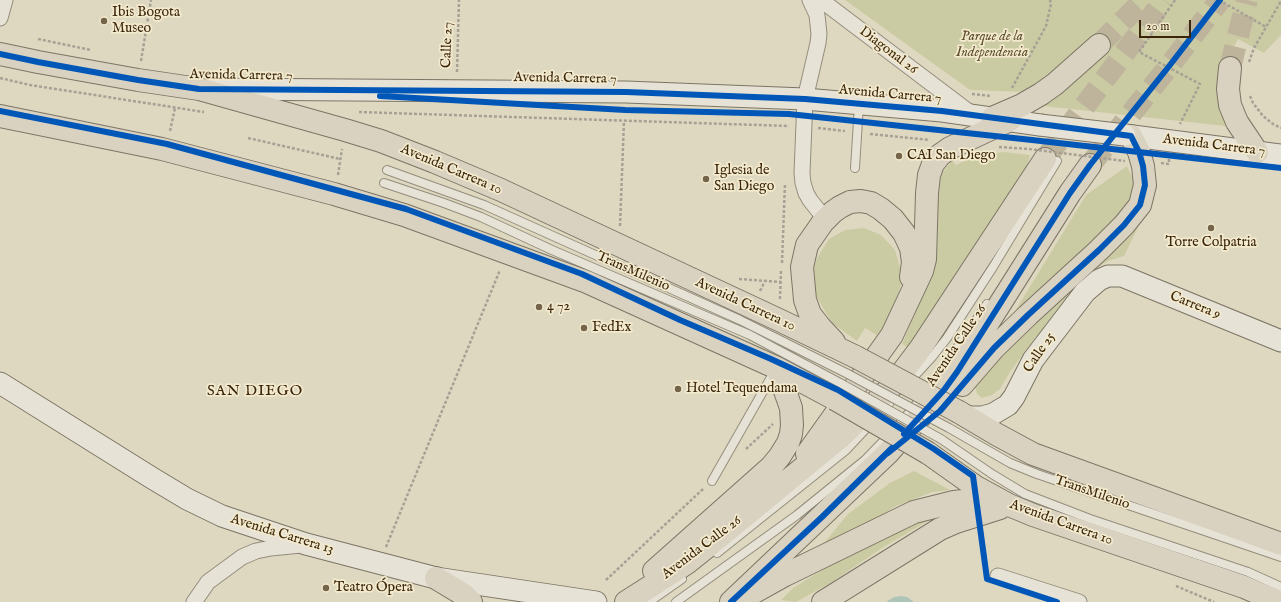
<!DOCTYPE html>
<meta charset="utf-8">
<style>
body{margin:0}
#map{position:relative;width:1281px;height:602px;overflow:hidden;background:#dfd8c0;font-family:"IM FELL English",serif}
canvas{display:block}
.scale{position:absolute;left:1139px;top:20px;width:52px;height:18px;box-sizing:border-box;border:2px solid #3b260a;border-top:0;padding-left:5px;font-size:12px;line-height:14px;white-space:nowrap;color:#3b260a;-webkit-text-stroke:3px #f3eace;paint-order:stroke}
</style>
<div id="map">
<canvas width="1281" height="602"></canvas>
<div class="scale">20 m</div>
</div>
<script>
const c = document.querySelector('canvas').getContext('2d');
c.lineJoin = 'round';
function fill(path, color) { c.fillStyle = color; c.fill(path, 'evenodd'); }
const toPath = rows => new Path2D(rows.map(r => 'M' + r).join(''));
function strokePath(path, color, width, dash) { c.strokeStyle = color; c.lineWidth = width; c.lineCap = dash ? 'butt' : 'round'; c.setLineDash(dash || []); c.stroke(path); }
function label(font, color, halo, rows, align = 'center') {
  c.font = font + ' "IM FELL English",serif'; c.lineWidth = 3.5; c.setLineDash([]); c.textBaseline = 'middle'; c.strokeStyle = halo; c.fillStyle = color; for (const [text, x, y, turn = 0] of rows) {
    c.save(); c.translate(x, y); c.rotate((+turn || 0) * Math.PI / 180); c.textAlign = isNaN(turn) ? turn : align; if (halo) c.strokeText(text, 0, 0); c.fillText(text, 0, 0); c.restore();
  }
}
fill(toPath([
 [845,0,1281,0,1281,35,1264,53,1238,39,1230,54,1225,68,1234,127,1026,104,1099,45,1114,30,1109,27,1067,63,1026,92,970,90],
 [1004,152,1030,155,1025,174,912,350,902,344,920,302,934,266,934,205,940,176,952,160,956,165,976,155],
 [1127,166,1134,182,1137,182,1130,209,1001,334,1086,195],
 [1156,182,1153,197,1124,256,1108,261,1094,270,1035,338,1010,372,1000,389,992,395,982,398,977,394,975,387,979,373,1147,183],
 [864,228,881,235,895,250,903,279,883,339,865,328,857,341,832,323,816,296,813,272,817,258,829,239,845,230],
 [914,471,950,490,932,492,894,507,827,551,825,542,848,514,890,483],
 [938,515,882,548,832,582,796,602,781,600,793,588,839,560,909,524]
]), '#cbcba3');
fill(toPath([
 [901,596,907,597,914,602,886,602,894,597]
]), '#afc4b8');
strokePath(toPath([
 [1099,45,1144,0],
 [1230,68,1247,0],
 [1045,159,1164,0],
 [1090,165,1170,65,1220,0]
]), '#beb49c', 22, [22, 11]);
const lane = toPath([
 [855,168,859,105],
 [387,170,484,205,740,320,848,374],
 [384,183,444,203,481,217,552,250,750,335,842,384],
 [908,383,932,357,947,338,993,267,1057,161],
 [949,428,1010,463,1037,474,1281,557],
 [941,439,992,474,1025,494,1090,519,1248,572,1281,587],
 [712,481,774,372],
 [717,553,846,450,889,404],
 [649,602,682,579],
 [676,602,797,515,865,460,896,428,918,402,944,367,987,304]
]);
const street = toPath([
 [810,0,817,15,819,34,818,43,805,99,802,173,803,183,806,193,810,200,826,220],
 [821,0,973,115],
 [0,18,5,0],
 [998,576,1079,602],
 [194,602,208,582,242,557,256,551,271,548,301,545]
]);
const secondary = toPath([
 [212,89,626,92,805,99,942,111,1040,125],
 [1125,135,1281,155],
 [0,383,152,478,187,499,222,516,306,544,436,578,596,602],
 [968,417,982,417,993,414,1008,405,1014,397,1033,360,1085,292,1099,280,1108,276,1122,276,1281,341]
]);
const primary = toPath([
 [0,54,38,62,138,80,199,89,345,130,381,141,435,162,501,190,779,320,856,357],
 [1230,68,1228,89,1230,105,1237,122,1257,152],
 [0,116,162,149,334,194,404,215,587,282,777,368,835,399],
 [992,118,1022,105,1041,94,1055,84,1099,45],
 [834,342,820,327,810,314,805,300,802,267,807,245,823,222,833,212,840,207,850,202,861,201,871,203,881,209,893,219,904,233,911,248,913,262,911,277],
 [962,385,994,348,1028,315,1099,250,1124,225,1140,205,1145,185,1143,166,1139,152,1131,136],
 [959,412,996,434,1033,454,1281,544],
 [928,453,976,487,1009,505,1033,515,1244,587,1279,602],
 [807,454,892,335,922,271,925,259,927,193,929,175,933,164,940,155,950,148,1010,120],
 [654,571,771,467,780,456,788,443,791,434,792,425,791,408,777,368],
 [436,578,464,595,471,602],
 [749,595,785,575,914,512,954,502,963,501,1002,505],
 [626,602,687,563,712,543,843,435,892,386,920,349,1045,159],
 [731,602,888,453,944,390,957,372,1070,193,1090,165],
 [823,602,940,529,956,522,1000,508]
]);
strokePath(lane, '#948d7c', 10);
strokePath(street, '#948d7c', 17);
strokePath(secondary, '#7c7565', 23);
strokePath(primary, '#7c7565', 24);
strokePath(toPath([
 [1175,0,1139,52,1200,84,1180,124],
 [1219,0,1266,27],
 [38,39,91,50],
 [141,61,151,0],
 [1249,62,1254,48,1281,1],
 [457,72,459,0],
 [0,78,30,85,204,112],
 [1012,88,1046,26,1051,4,1050,0],
 [972,94,991,96],
 [1250,96,1253,103,1263,116,1273,124,1281,128],
 [359,112,789,126],
 [818,128,845,131],
 [170,131,175,108],
 [870,134,929,140],
 [248,138,340,159],
 [999,147,1029,149],
 [1161,163,1169,164,1169,159],
 [338,175,342,149],
 [620,226,624,121],
 [782,263,785,183],
 [739,279,781,282],
 [760,291,765,281],
 [780,299,781,270],
 [746,449,773,424],
 [386,547,500,270],
 [606,580,703,489],
 [1176,586,1214,602]
]), '#a6a195', 2.5, [3, 2]);
strokePath(lane, '#e6e2d6', 8);
strokePath(street, '#e6e2d6', 15);
strokePath(secondary, '#e6e2d6', 21);
strokePath(primary, '#dad2c1', 22);
const laneBridge = toPath([
 [848,374,949,428],
 [842,384,941,439]
]);
const secondaryBridge = toPath([
 [1040,125,1125,135]
]);
const primaryBridge = toPath([
 [856,357,959,412],
 [835,399,928,453]
]);
strokePath(laneBridge, '#948d7c', 10, []);
strokePath(secondaryBridge, '#7c7565', 23, []);
strokePath(primaryBridge, '#7c7565', 24, []);
strokePath(toPath([
 [1029,149,1125,161]
]), '#a6a195', 2.5, [3, 2]);
strokePath(laneBridge, '#e6e2d6', 8);
strokePath(secondaryBridge, '#e6e2d6', 21);
strokePath(primaryBridge, '#dad2c1', 22);
strokePath(toPath([
 [0,54,38,62,138,80,199,89,626,92,805,99,942,111,1131,136,1139,152,1143,166,1145,185,1140,205,1124,225,1099,250,1028,315,994,348,940,411,888,453],
 [380,96,625,110,789,114,1032,140,1281,168],
 [0,111,167,144,406,209,582,274,680,320,771,359,838,390,934,449,973,476,987,579,1057,602],
 [904,434,944,390,957,372,1070,193,1090,165,1170,65,1220,0],
 [731,602,822,517,892,448]
]), '#0057b8', 6);
for (const [x, y, r, color] of [
 [104,21,4,"#74644a"],
 [899,156,4,"#74644a"],
 [706,179,4,"#74644a"],
 [1211,228,4,"#74644a"],
 [539,307,4,"#74644a"],
 [584,328,4,"#74644a"],
 [678,389,4,"#74644a"],
 [326,588,4,"#74644a"]
]) { const dot = new Path2D(); dot.arc(x, y, r, 0, 2 * Math.PI); c.fillStyle = color; c.fill(dot); strokePath(dot, '#f3eace', 1.5); }
label('14px', '#3b260a', '#f3eace', [
 ["Ibis Bogota",112,13],
 ["Museo",112,29],
 ["CAI San Diego",907,156],
 ["Iglesia de",714,171],
 ["San Diego",714,187],
 ["Torre Colpatria",1211,243,"center"],
 ["4 72",547,307],
 ["FedEx",592,328],
 ["Hotel Tequendama",686,389],
 ["Teatro Ópera",334,588]
], 'left');
label('italic 14px', '#5b4d2a', '#f3eace', [
 ["Parque de la",992,37],
 ["Independencia",992,53]
]);
label('14px', '#3b260a', '#f3eace', [
 ["Calle 27",448,45,-88],
 ["Diagonal 26",888,51,37],
 ["Avenida Carrera 7",241,76,1],
 ["Avenida Carrera 7",565,79,1],
 ["Avenida Carrera 7",890,95,5],
 ["Avenida Carrera 7",1214,146,7],
 ["Avenida Carrera 10",451,170,23],
 ["TransMilenio",633,272,24],
 ["Avenida Carrera 10",745,305,25],
 ["Carrera 9",1195,306,22],
 ["Avenida Calle 26",957,346,-56],
 ["Calle 25",1040,353,-56],
 ["TransMilenio",1092,493,19],
 ["Avenida Carrera 10",1061,523,20],
 ["Avenida Carrera 13",282,535,17],
 ["Avenida Calle 26",702,548,-37]
]);
c.letterSpacing = '1px';
label('15px', '#3b260a', '#f3eace', [
 ["SAN DIEGO",255,392]
]);
c.letterSpacing = '0px';
</script>
